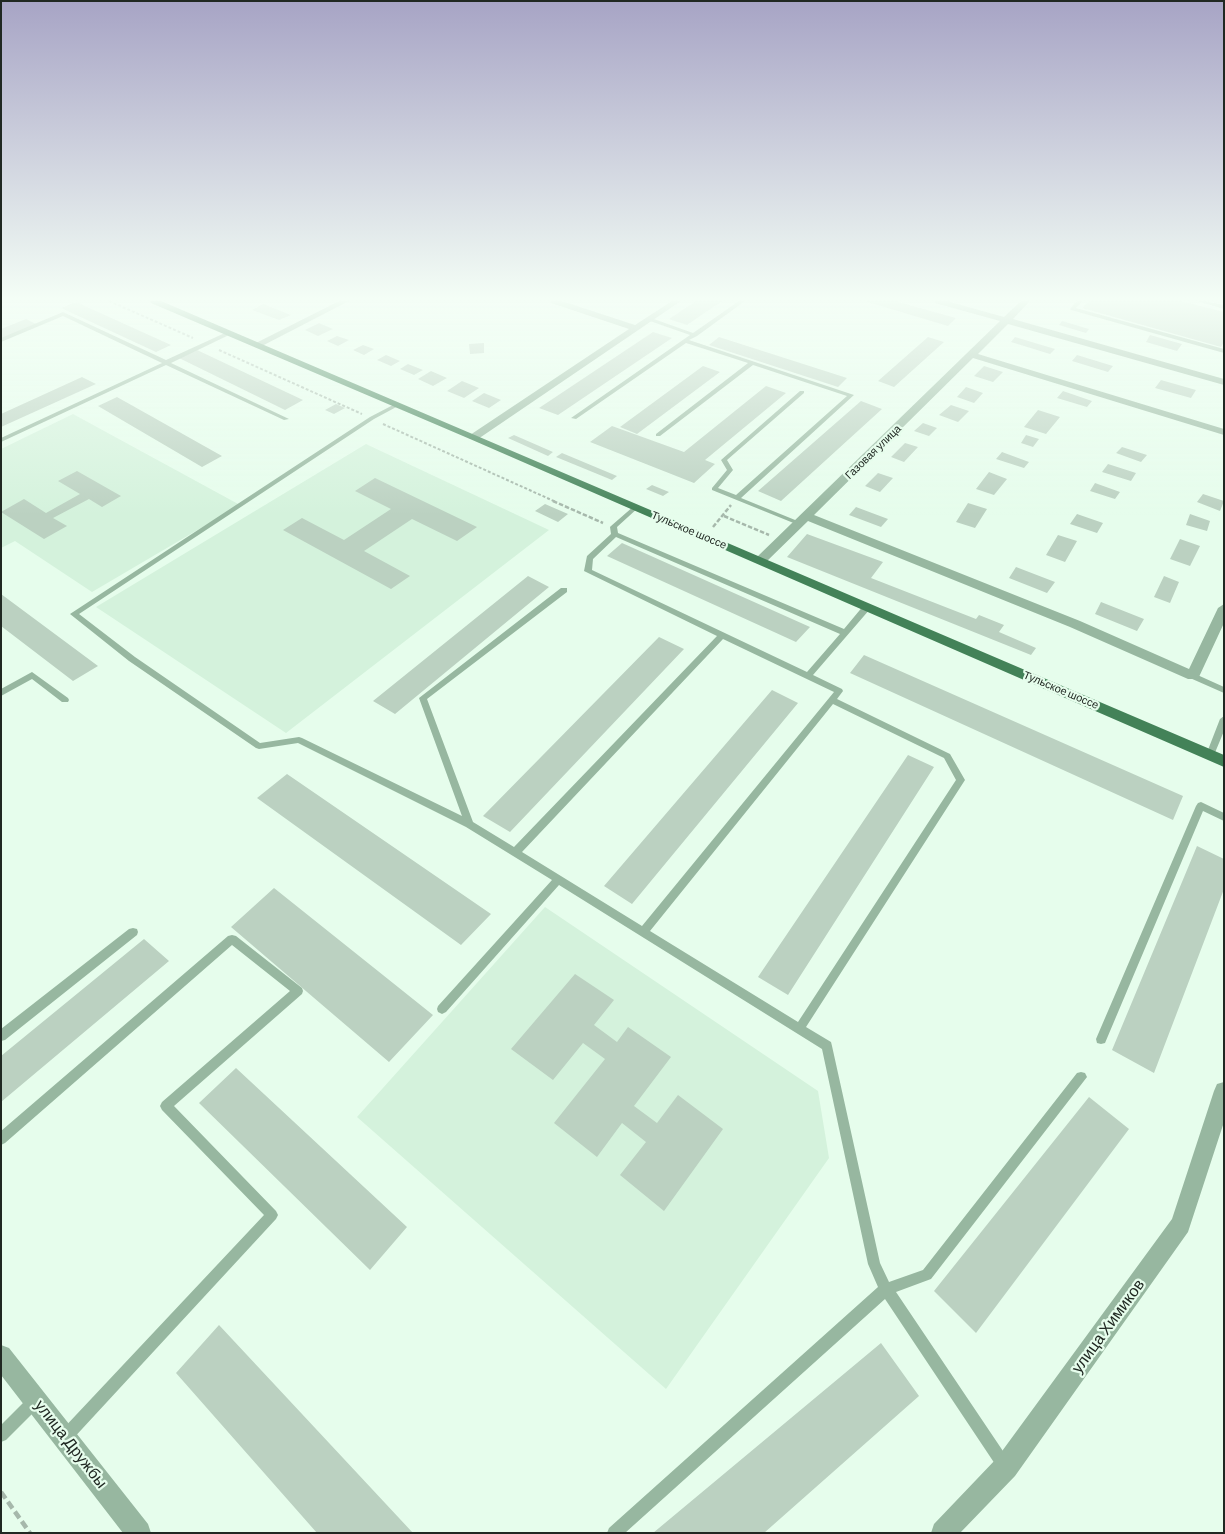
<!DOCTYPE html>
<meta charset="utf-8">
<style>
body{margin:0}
#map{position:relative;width:1225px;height:1534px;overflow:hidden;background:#e6fdec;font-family:Barlow,sans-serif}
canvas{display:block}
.frame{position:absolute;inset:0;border:2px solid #202822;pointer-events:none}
</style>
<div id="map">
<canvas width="1225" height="1534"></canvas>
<div class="frame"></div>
</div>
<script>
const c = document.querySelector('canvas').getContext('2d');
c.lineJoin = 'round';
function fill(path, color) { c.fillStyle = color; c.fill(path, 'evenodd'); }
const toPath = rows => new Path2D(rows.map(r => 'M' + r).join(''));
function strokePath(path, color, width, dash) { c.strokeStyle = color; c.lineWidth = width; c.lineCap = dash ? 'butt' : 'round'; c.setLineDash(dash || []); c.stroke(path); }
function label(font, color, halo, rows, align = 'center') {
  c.font = font + ' Barlow,sans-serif'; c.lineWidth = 4.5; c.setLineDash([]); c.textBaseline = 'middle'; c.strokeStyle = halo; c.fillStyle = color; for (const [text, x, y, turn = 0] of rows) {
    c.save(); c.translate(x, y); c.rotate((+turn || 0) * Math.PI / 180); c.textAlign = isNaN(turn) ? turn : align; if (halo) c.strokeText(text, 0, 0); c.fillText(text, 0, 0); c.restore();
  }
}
fill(toPath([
 [73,414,240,505,92,592,15,541,1,548,1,449],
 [366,444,549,530,286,733,96,607],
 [545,907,818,1091,829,1158,666,1389,357,1117]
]), '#d4f2dc');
fill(toPath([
 [696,301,722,301,687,325,669,319],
 [864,301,895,301,956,318,948,326],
 [1089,301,1181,301,1224,312,1224,342,1221,347,1082,308],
 [76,302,171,345,156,352,61,308],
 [263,304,291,315,279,320,252,310],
 [26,319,36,324,1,339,1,329],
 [1062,321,1089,329,1086,333,1059,325],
 [319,323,333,329,318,336,305,330],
 [653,332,672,338,558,415,539,408],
 [1150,335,1182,344,1177,351,1146,342],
 [337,336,349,340,338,346,327,341],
 [719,337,847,378,838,387,709,345],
 [928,337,944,342,894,387,878,381],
 [1015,337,1055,349,1050,354,1011,342],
 [484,343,484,353,470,354,469,344],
 [363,345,374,349,364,355,353,350],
 [197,350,303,400,285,410,179,358],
 [386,355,400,361,391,366,377,360],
 [1077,355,1113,366,1108,372,1072,361],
 [408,364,423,370,414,375,400,369],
 [703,366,720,372,637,434,620,427],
 [984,366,1003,372,993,382,974,376],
 [431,371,447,378,433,386,418,379],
 [82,377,96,384,1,427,1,414],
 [1161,380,1196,390,1191,398,1155,388],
 [462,381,479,388,464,398,447,391],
 [766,386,786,393,705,460,715,464,694,483,590,442,612,426,684,452],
 [966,387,983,393,974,403,957,397],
 [1063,391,1092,401,1087,407,1057,398],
 [484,393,501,400,489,408,472,401],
 [117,397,222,456,202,467,98,406],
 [861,401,882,409,781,501,758,491],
 [336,404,345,408,334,414,325,410],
 [951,405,969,411,958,422,939,415],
 [1038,410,1060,417,1046,434,1024,427],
 [923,423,937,428,929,436,914,431],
 [514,435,553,452,548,456,508,438],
 [1026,435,1039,439,1033,447,1021,443],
 [905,443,918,447,904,462,891,457],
 [1122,447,1147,455,1141,462,1116,453],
 [1002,452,1029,462,1024,468,996,459],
 [562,453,617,476,612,480,556,457],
 [1108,464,1136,473,1131,481,1102,472],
 [77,471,121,496,102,507,89,499,53,518,67,526,44,539,1,512,24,499,46,513,80,494,58,481],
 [989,472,1007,479,994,495,976,489],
 [878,473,893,478,880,492,865,486],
 [375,478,477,527,457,541,412,519,364,551,410,576,391,589,283,530,302,518,344,540,391,509,355,491],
 [1095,483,1120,492,1115,499,1090,491],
 [652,485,669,492,663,496,646,489],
 [1203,494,1224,501,1220,511,1197,502],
 [968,503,987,509,975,528,956,522],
 [545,504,568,514,558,522,535,511],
 [856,507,888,519,881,527,849,515],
 [1077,514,1103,523,1097,533,1070,524],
 [1190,514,1210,521,1207,531,1186,525],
 [807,534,883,562,871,578,976,619,979,615,1004,625,999,632,1036,648,1031,655,787,557],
 [1058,535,1077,541,1065,562,1046,555],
 [1180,539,1200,546,1190,566,1170,559],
 [622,543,810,627,796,642,607,556],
 [1016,567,1055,582,1047,593,1009,578],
 [528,576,549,587,395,714,373,701],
 [1164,576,1179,582,1170,603,1154,597],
 [1,594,98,666,73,681,1,626],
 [1101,602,1144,619,1137,631,1095,614],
 [659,637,684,649,510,832,483,816],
 [864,655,1183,796,1173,820,850,673],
 [772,690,798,703,632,904,604,886],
 [908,755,934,767,788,995,758,977],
 [287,774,491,914,461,945,257,798],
 [1197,846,1224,859,1224,889,1154,1073,1112,1050],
 [274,888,433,1015,389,1062,231,927],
 [144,939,169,961,1,1102,1,1056],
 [575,974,614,1000,594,1025,617,1042,628,1027,671,1057,634,1106,657,1123,678,1095,723,1129,664,1211,620,1175,646,1142,622,1123,597,1157,554,1123,605,1059,583,1043,553,1080,511,1049],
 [236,1068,407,1227,370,1270,199,1103],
 [1089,1097,1129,1129,976,1333,934,1291],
 [219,1325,413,1533,317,1533,176,1373],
 [881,1343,919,1396,764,1533,653,1533]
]), '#bbd1c1');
strokePath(toPath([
 [109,301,193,338],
 [219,350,362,414],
 [383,424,556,502]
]), '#a6b8ab', 2, [3, 2]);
strokePath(toPath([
 [553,501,603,523],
 [724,516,769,535],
 [713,527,731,505]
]), '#a6b8ab', 2.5, [4.5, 2]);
strokePath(toPath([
 [1,1492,30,1533]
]), '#a6b8ab', 4.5, [8, 4]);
fill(toPath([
 [739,301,745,301,697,336,689,340,854,395,741,498,800,522,800,524,796,524,712,490,712,488,727,470,721,460,800,391,804,391,804,393,727,460,733,470,718,488,736,495,847,396,753,365,660,436,656,436,656,434,748,363,686,343,576,419,571,418,690,335,647,320,647,318,651,318,693,333,739,301],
 [1077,301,1083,301,1076,308,1224,349,1224,353,1071,310,1070,309,1077,301],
 [1197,301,1205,301,1224,305,1224,309,1197,301],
 [63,312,166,360,227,332,231,332,231,334,171,363,289,419,284,420,166,365,1,442,1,438,162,363,63,316,1,342,1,338,63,312],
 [395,404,400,405,374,419,79,614,135,657,260,743,299,737,302,738,462,816,419,698,561,588,567,588,567,592,427,699,473,822,514,847,717,636,584,571,587,556,611,534,610,527,611,526,634,506,638,506,639,507,617,527,618,533,844,629,864,605,870,605,871,607,870,609,813,675,842,689,843,691,837,699,950,754,965,780,806,1027,831,1042,832,1046,880,1263,889,1282,923,1270,1077,1073,1081,1072,1085,1073,1087,1077,931,1279,896,1292,1009,1460,1011,1465,1009,1470,1004,1472,999,1470,885,1299,625,1533,607,1533,609,1528,878,1287,868,1264,822,1049,559,885,446,1012,442,1014,438,1012,437,1009,438,1006,552,880,466,827,298,743,259,749,256,748,129,661,70,614,370,417,395,404],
 [616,537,840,634,807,672,592,570,593,559,616,537],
 [723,639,834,692,642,926,522,852,723,639],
 [833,704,944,758,956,780,798,1022,650,931,833,704],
 [32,672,68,698,69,700,68,702,62,702,32,679,1,696,1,689,32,672],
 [1193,673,1224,687,1224,693,1190,678,1189,676,1193,673],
 [1224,716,1224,731,1214,755,1213,757,1207,757,1206,755,1220,719,1224,716],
 [1201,802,1224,813,1224,821,1203,811,1105,1043,1101,1044,1097,1043,1096,1039,1196,806,1198,803,1201,802],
 [133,928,137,929,138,932,137,935,5,1040,1,1041,1,1029,129,929,133,928],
 [232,935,236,936,302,988,303,991,302,994,174,1106,276,1211,278,1215,276,1219,70,1442,65,1444,60,1442,58,1437,60,1432,264,1215,162,1110,160,1106,162,1102,290,991,232,945,5,1143,1,1145,1,1131,228,936,232,935],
 [35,1394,40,1396,42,1401,40,1406,6,1440,1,1442,1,1425,30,1396,35,1394]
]), '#97b7a0');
fill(toPath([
 [339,301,349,301,260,347,257,348,252,345,339,301],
 [550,301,562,301,635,325,672,301,681,301,478,439,470,439,469,437,470,435,629,329,551,303,550,301],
 [934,301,947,301,1004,317,1021,301,1030,301,1013,319,1224,379,1224,385,1008,324,978,354,1224,429,1224,435,973,358,814,515,1080,621,1189,669,1218,608,1224,604,1224,623,1198,679,1188,679,1070,627,808,521,765,563,757,563,755,560,757,557,1000,321,935,303,934,301],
 [1224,1082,1224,1122,1188,1232,1015,1476,960,1533,931,1533,934,1524,997,1458,1172,1219,1214,1091,1217,1084,1224,1082],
 [1,1345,9,1348,148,1524,151,1533,123,1533,1,1375,1,1345]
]), '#97b7a0');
fill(toPath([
 [150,301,161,301,1224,755,1224,767,470,439,151,303,150,301]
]), '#438258');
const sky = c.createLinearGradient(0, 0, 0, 515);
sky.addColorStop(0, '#a7a4c5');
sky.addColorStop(0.58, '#f4fef6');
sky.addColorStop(1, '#f4fef600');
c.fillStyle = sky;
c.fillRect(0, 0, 1225, 515);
label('11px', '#202822', '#e6fdec', [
 ["Газовая улица",873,452,-44],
 ["Тульское шоссе",689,530,23],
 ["Тульское шоссе",1061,690,23]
]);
label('16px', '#202822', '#e6fdec', [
 ["улица Химиков",1108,1326,-54],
 ["улица Дружбы",71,1444,52]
]);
</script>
